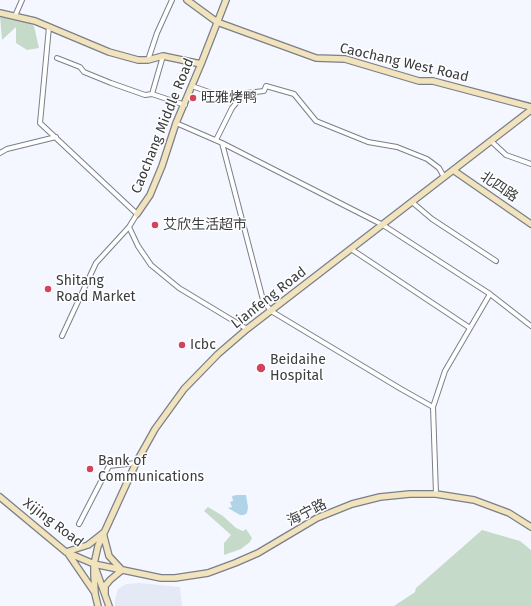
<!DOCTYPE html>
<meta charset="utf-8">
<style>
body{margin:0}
canvas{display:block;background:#f4f7ff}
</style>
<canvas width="531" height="606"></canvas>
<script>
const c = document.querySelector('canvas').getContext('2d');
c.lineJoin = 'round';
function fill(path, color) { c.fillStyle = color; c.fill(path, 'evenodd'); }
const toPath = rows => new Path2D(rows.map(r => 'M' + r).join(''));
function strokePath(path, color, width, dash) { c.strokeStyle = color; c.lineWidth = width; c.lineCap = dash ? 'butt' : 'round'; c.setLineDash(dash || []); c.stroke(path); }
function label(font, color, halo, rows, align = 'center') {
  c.font = font + ' "Fira Sans","Noto Sans SC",sans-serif'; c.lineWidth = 3; c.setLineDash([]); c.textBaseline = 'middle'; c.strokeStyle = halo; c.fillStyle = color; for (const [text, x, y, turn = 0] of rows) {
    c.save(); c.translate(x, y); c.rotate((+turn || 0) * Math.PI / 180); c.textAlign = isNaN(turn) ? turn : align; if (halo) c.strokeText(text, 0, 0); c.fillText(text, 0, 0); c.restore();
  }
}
fill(toPath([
 [139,583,180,587,182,606,115,606,115,599,118,589,126,584]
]), '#e4e9f5');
fill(toPath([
 [0,16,28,22,34,26,39,48,27,50,16,43,16,27,2,40],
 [208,507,223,516,236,528,243,531,246,529,252,538,250,542,241,549,224,555,224,543,231,535,204,511],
 [482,530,520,541,531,550,531,606,394,606,415,592,416,588]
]), '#c6dac9');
fill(toPath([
 [237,495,246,495,248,507,247,513,244,515,240,515,228,508,232,507,230,502,233,501,232,496]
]), '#b0d3e7');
const street = toPath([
 [15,16,22,0],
 [49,27,40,123,137,214,129,227,96,263,62,336],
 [57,58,80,67,84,72,111,83,145,95,152,94,185,105],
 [148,60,157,33,172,0],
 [192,86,237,102],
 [152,94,163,56],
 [176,123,222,143,383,225,490,294,531,326],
 [216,140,232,108,237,102,247,93,264,91,266,86,294,94,316,121,368,142,397,147,427,159,439,168,444,177],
 [491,141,506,155,531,164],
 [222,143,263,300,271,311,401,389,433,407],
 [0,153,7,149,56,137],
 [412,202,432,219,496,261],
 [129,227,138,246,151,265,179,288,247,329],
 [351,249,470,328],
 [436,494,433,407,445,371,490,294],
 [79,524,109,466,136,463]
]);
const secondary = toPath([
 [187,0,217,22,316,58,345,59,419,81,433,81,531,107],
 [0,13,35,21,109,52,138,60,148,60,163,56,201,64],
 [453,170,531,224],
 [137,214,150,195,162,166,176,123,201,64,226,0],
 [0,497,66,552,94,564,161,578,175,578,208,573,235,563,258,553,317,518,352,504,380,497,410,494,436,494,474,500,509,513,531,527],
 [103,533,109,556,122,570],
 [66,552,88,545,102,534],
 [67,552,95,593],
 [95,567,109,606],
 [105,593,105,586,110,580,122,570],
 [98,606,95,594,94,574,94,564,98,546,136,463,155,429,184,389,218,354,247,329,531,110]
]);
strokePath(street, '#7c7f88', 6);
strokePath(secondary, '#7c7f88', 8);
strokePath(street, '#fff', 4);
strokePath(secondary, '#f1e3bb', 5.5);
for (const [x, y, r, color] of [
 [193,98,4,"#d3435b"],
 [155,225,4,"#d3435b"],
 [48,289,4,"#d3435b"],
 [182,345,4,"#d3435b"],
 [261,368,5,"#d3435b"],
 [90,469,4,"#d3435b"]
]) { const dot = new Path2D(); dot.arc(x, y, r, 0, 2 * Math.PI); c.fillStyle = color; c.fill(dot); strokePath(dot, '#fff', 1.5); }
label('14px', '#3a3c3f', '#fff', [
 ["Caochang West Road",404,63,13],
 ["Caochang Middle Road",163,126,-68],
 ["北四路",499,187,34],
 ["Lianfeng Road",269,298,-38],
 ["海宁路",307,513,-27],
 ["Xijing Road",53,523,37]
]);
label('14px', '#3a3c3f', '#fff', [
 ["旺雅烤鸭",201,98],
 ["艾欣生活超市",163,225],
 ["Shitang",56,281],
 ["Road Market",56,297],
 ["Icbc",190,345],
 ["Beidaihe",270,360],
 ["Hospital",270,376],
 ["Bank of",98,461],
 ["Communications",98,477]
], 'left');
</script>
